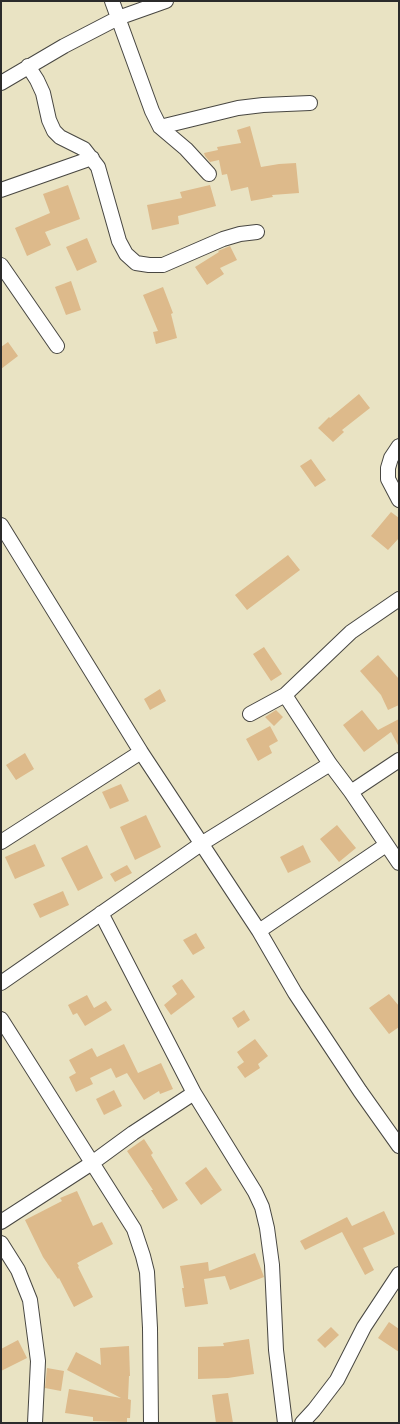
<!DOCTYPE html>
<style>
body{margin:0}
#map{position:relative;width:400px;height:1424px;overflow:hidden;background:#e9e3c3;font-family:Delius,sans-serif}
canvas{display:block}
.frame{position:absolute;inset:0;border:2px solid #2b2b2b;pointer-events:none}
</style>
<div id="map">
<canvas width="400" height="1424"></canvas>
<div class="frame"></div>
</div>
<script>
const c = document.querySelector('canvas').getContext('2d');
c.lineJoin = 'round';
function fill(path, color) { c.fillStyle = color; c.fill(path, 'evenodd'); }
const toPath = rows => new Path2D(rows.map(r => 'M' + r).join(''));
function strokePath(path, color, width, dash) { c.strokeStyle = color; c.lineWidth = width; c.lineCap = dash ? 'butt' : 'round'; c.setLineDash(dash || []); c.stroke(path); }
fill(toPath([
 [250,126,261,167,279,164,296,163,299,193,272,195,273,197,251,201,248,187,231,191,227,174,222,175,219,160,210,162,205,156,204,153,218,150,217,147,241,143,237,130],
 [68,185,80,219,45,232,51,245,27,256,15,228,50,213,43,194],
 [210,185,216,206,178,216,179,224,152,230,147,205,182,198,180,192],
 [87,238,97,262,77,271,66,247],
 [230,246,237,260,220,268,224,274,207,285,195,267,219,252,218,251],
 [71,281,81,310,66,315,55,287],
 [163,287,173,313,171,314,177,338,156,344,153,332,158,331,143,295],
 [8,342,18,356,1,369,1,347],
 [359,394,370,408,342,430,344,432,333,442,318,428,329,417,330,418],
 [311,459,326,480,315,487,300,466],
 [391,512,399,518,399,538,388,550,371,536],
 [288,555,300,570,247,610,235,595],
 [264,647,282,674,271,681,253,654],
 [378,655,399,679,399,705,388,710,381,695,360,671],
 [160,689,166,701,150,710,144,699],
 [276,710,283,717,274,726,265,717],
 [362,710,378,730,399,719,399,747,391,732,364,752,343,725],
 [270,726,278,741,269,746,272,753,258,761,246,739],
 [25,753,34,769,16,780,6,765],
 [121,784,129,801,110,809,102,792],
 [146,815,161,847,135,860,120,827],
 [337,825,356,848,339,862,320,839],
 [35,844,45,866,15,879,5,857],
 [87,845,103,878,78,891,61,858],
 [303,845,311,862,288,873,280,857],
 [127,865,132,873,115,882,110,874],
 [63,891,69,905,40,918,33,904],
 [196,933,205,948,193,955,183,940],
 [182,979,195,997,171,1015,164,1005,177,994,172,986],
 [389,994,399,1006,399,1027,389,1034,369,1008],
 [87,995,94,1008,106,1001,112,1010,85,1026,77,1013,73,1015,68,1005],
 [244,1010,250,1020,238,1028,232,1018],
 [255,1039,268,1056,258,1064,260,1068,245,1078,237,1067,244,1062,237,1052],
 [124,1044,138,1073,161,1063,173,1089,160,1094,159,1091,144,1100,127,1073,116,1078,111,1068,90,1078,93,1084,76,1092,69,1077,76,1073,69,1060,92,1048,97,1057],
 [114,1090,122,1106,104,1115,96,1099],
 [144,1139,153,1153,151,1155,178,1200,163,1209,151,1190,153,1190,127,1151],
 [206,1167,222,1190,201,1205,185,1183],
 [77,1191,93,1226,102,1222,113,1244,77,1263,79,1266,78,1267,93,1297,74,1307,59,1278,58,1279,43,1257,25,1220,62,1201,60,1198],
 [384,1211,395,1234,363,1248,374,1270,365,1275,342,1232,305,1250,300,1241,347,1217,352,1226],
 [255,1253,264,1277,230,1290,225,1276,204,1279,208,1304,185,1307,182,1288,184,1288,180,1266,208,1262,209,1271],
 [389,1322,399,1329,399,1352,378,1338],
 [331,1327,339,1335,325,1348,317,1340],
 [249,1339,254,1374,228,1378,198,1379,198,1347,224,1346,223,1343],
 [18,1340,27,1358,1,1371,1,1349],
 [129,1346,130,1376,129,1376,128,1399,131,1400,130,1418,127,1418,127,1422,93,1421,93,1417,65,1413,69,1389,121,1398,67,1370,76,1352,101,1365,100,1348],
 [47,1368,64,1371,61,1391,45,1388],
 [228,1393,233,1423,216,1423,212,1395]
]), '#ddba8b');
const minor = toPath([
 [112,1,152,111,160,127,186,149,209,174],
 [28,66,37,80,43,93,49,120,54,131,60,137,84,149,98,167,119,241,126,254,136,263,149,265,163,265,223,239,240,234,257,232],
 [1,83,64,46,118,18,166,1],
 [160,127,238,108,263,105,310,103],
 [1,190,92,158],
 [1,265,57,346],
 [399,446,391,458,388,468,388,479,399,500],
 [1,525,141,752,259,931,295,993,360,1091,399,1146],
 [285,695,330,764,351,792,399,863],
 [250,714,285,695,351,632,399,599],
 [351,792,399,760],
 [1,842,141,752],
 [101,913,194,1093,255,1192,262,1207,267,1228,272,1265,276,1350,285,1423],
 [259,931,386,845],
 [1,983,201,844,330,764],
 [1,1019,134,1229,143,1256,147,1272,150,1328,151,1423],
 [1,1222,92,1163,133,1133,194,1093],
 [1,1243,18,1270,30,1300,38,1361,35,1423],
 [302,1423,314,1410,337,1380,364,1327,399,1274]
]);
strokePath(minor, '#484742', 16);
strokePath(minor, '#fff', 14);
</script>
